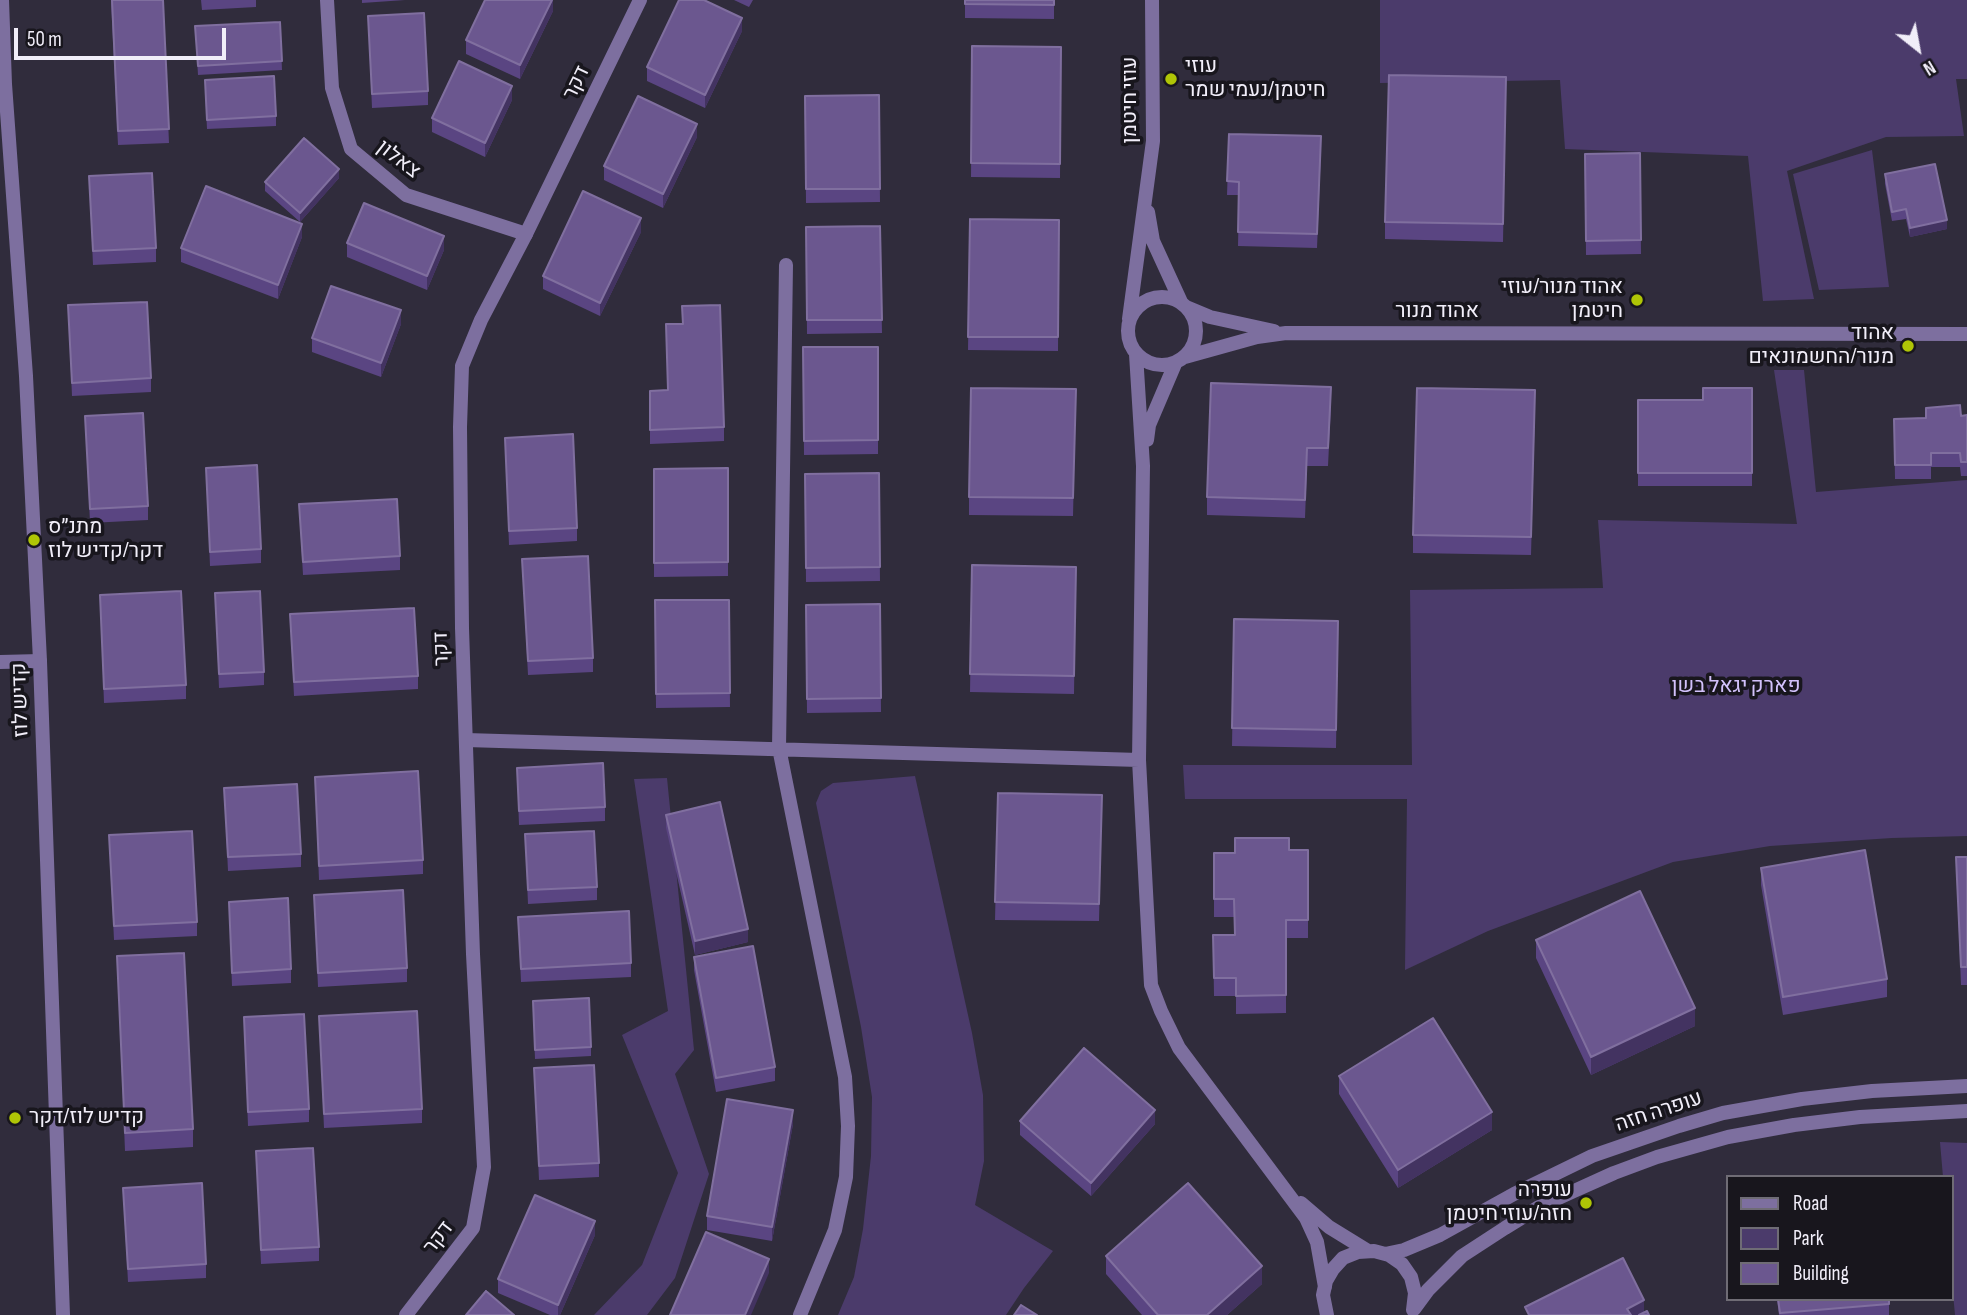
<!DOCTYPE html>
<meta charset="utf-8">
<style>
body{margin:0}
#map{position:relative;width:1967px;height:1315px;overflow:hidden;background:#302c3c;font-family:"Sofia Sans Condensed",sans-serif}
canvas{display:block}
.legend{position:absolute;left:1726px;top:1175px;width:228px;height:126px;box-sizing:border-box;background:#18161d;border:2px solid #6f6c75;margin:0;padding:9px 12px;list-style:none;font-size:21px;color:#f1eef9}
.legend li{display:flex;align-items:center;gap:14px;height:35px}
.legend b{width:35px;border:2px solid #6f6c75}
.north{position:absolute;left:1883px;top:14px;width:70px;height:70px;-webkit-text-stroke:5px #18161d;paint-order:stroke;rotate:149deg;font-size:19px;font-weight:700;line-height:28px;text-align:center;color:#f1eef9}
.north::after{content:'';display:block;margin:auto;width:24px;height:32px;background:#f1eef9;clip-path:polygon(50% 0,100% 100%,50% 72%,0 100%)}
.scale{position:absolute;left:14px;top:28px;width:212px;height:32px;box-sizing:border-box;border:4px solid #f1eef9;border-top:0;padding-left:9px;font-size:21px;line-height:24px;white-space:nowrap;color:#f1eef9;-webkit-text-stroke:5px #18161d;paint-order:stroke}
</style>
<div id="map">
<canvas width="1967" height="1315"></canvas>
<ul class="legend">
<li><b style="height:9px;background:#7d6f9f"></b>Road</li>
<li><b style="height:19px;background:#4b3b6b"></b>Park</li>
<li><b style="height:19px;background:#6b578f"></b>Building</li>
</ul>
<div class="north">N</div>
<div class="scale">50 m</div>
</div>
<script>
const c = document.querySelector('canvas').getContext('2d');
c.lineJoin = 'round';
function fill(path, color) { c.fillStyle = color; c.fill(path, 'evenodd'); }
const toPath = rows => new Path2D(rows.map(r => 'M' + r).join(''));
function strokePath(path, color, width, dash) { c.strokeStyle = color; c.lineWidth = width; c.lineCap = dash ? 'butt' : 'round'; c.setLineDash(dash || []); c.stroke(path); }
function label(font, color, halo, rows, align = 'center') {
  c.font = font + ' "Sofia Sans Condensed",Heebo,sans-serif'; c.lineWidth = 7; c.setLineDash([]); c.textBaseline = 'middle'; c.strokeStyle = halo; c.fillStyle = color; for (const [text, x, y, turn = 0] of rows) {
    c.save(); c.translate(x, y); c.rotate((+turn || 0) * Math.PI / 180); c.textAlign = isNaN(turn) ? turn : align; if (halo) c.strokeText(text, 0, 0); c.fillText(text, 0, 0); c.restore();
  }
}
fill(toPath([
 [1380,0,1967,0,1967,79,1956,79,1964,136,1886,137,1787,171,1814,299,1763,301,1748,156,1565,149,1560,80,1380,83],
 [1872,150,1889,287,1819,290,1793,174],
 [1774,370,1804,370,1816,492,1967,480,1967,836,1892,838,1770,846,1673,862,1488,931,1405,970,1407,799,1185,799,1183,765,1412,765,1410,590,1603,588,1598,520,1797,524],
 [915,776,972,1033,983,1095,984,1161,975,1205,1053,1251,1024,1288,1006,1315,838,1315,854,1277,863,1229,871,1156,872,1097,861,1027,816,803,821,791,833,783],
 [667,778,694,1050,675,1074,709,1174,675,1278,647,1315,594,1315,642,1265,678,1173,622,1035,668,1011,634,779],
 [1940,1142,1967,1143,1967,1315,1955,1315,1951,1272,1951,1177,1943,1177]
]), '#4b3b6b');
strokePath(toPath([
 [327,0,332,88,351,149,406,195,526,234],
 [1148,212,1153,241,1181,302],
 [786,265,779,748,845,1077,848,1126,846,1177,835,1230,800,1315],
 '1128 331a34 34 0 1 1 68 0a34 34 0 1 1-68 0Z',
 [1186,307,1210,317,1274,331],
 [1129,319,1153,141,1152,0],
 [1136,354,1143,466,1139,760,1151,985,1161,1011,1179,1048,1306,1218,1317,1242,1325,1287],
 [1185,357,1257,337,1286,333,1967,334],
 [1147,440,1149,425,1175,364],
 [0,662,40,661],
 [466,740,1139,760],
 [1301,1203,1329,1227,1368,1251],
 [1385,1254,1404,1250,1440,1235,1514,1194,1592,1156,1679,1126,1723,1113,1802,1099,1872,1091,1967,1086],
 [1414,1309,1428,1290,1462,1256,1505,1228,1539,1207,1574,1191,1614,1173,1657,1157,1728,1137,1794,1125,1860,1117,1967,1111],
 [1327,1315,1323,1295,1326,1281,1333,1269,1343,1258,1358,1252,1374,1251,1389,1255,1402,1264,1411,1277,1415,1293,1413,1310]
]), '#7d6f9f', 14);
strokePath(toPath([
 [2,0,5,84,26,376,40,661,63,1315],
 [406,1315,473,1228,484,1167,473,954,462,628,460,427,462,366,481,320,526,234,640,0]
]), '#7d6f9f', 14);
fill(toPath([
 [111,0,163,0,169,143,118,145],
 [201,0,256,0,256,7,202,10],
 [362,0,405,0,362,3],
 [553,0,553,11,520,79,466,54,466,40],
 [734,0,753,0,749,7],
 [965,0,1054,0,1054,19,965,18],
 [368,16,428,91,428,105,372,108],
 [280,22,282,70,198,75,195,26],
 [742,31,705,108,647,81,647,67],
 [972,46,1061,47,1060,178,971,177],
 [1506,77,1503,242,1385,239,1385,222],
 [205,89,276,116,276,126,207,129],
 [879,95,880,202,806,203,805,96],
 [512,100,485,157,432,132,432,118],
 [1229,134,1321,150,1317,248,1238,246,1239,195,1227,195],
 [697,137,663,208,604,180,604,166],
 [1640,153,1641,254,1586,255,1585,154],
 [1885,174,1947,229,1910,237,1906,219,1892,221,1885,184],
 [89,176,156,248,156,262,93,265],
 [339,178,300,222,265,191,265,182],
 [970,219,1059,220,1058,351,968,350],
 [880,226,882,333,807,334,806,227],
 [641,232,600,316,543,289,543,276],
 [302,237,278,299,181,262,181,248],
 [347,243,444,250,427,290,347,257],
 [68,305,151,378,151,392,72,396],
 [682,306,724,427,724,441,650,444,650,391,667,390,682,324],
 [401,324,381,377,312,352,312,338],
 [803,347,878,347,878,454,804,455],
 [1752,388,1752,486,1638,486,1638,400,1703,400],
 [1076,389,1073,516,969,515,969,497],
 [1331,405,1328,466,1307,466,1305,518,1207,515,1207,497],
 [1535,408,1531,555,1413,553,1413,535],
 [1967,415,1967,476,1961,476,1960,467,1931,467,1931,479,1895,479,1894,419],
 [85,416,148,506,148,520,90,523],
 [505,438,577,528,577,541,509,545],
 [206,468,261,549,261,563,210,566],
 [728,468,728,576,654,577,654,469],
 [879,473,880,581,806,582,805,474],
 [299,504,400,556,400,570,303,575],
 [522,559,593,658,593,672,528,675],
 [972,565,1076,567,1074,694,970,692],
 [215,593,264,672,264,685,219,688],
 [100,595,186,685,186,699,104,703],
 [655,600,729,600,730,707,656,708],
 [880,604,881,712,807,713,806,605],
 [290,614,418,676,418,689,294,696],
 [1234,619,1338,621,1336,748,1232,746],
 [517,768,605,807,605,821,519,825],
 [315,777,423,860,423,874,319,880],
 [224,788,301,854,301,867,228,871],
 [998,793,1102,795,1099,921,995,920],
 [666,815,748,942,695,955,666,828],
 [525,834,597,887,597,900,528,904],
 [109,835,197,922,197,936,114,940],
 [1289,850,1308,920,1308,938,1286,938,1286,1013,1236,1014,1236,996,1214,996,1213,935,1234,935,1234,917,1214,917,1214,853],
 [1956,857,1967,857,1967,985,1961,985],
 [1761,868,1887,979,1887,997,1783,1015,1761,885],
 [314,895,407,968,407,982,318,987],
 [229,902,291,969,291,983,232,986],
 [518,917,631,963,631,977,521,982],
 [1536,940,1695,1026,1591,1075,1536,958],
 [117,956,193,1129,193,1147,125,1151],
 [694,957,775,1067,775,1081,716,1092,694,970],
 [533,1010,591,1047,591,1056,535,1059],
 [319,1016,422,1109,422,1123,324,1128],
 [244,1017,309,1109,309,1122,248,1126],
 [534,1068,599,1163,599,1177,539,1180],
 [1339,1076,1492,1130,1398,1188,1339,1094],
 [1020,1121,1155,1124,1091,1196,1020,1135],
 [793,1124,772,1241,707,1230,707,1216],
 [256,1151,319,1247,319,1261,261,1264],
 [123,1188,206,1264,206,1278,128,1282],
 [595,1235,560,1315,550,1315,498,1293,498,1279],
 [1106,1256,1262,1284,1227,1315,1142,1315,1106,1274],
 [1777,1299,1889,1299,1889,1315,1779,1315]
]), '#5a4582');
fill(toPath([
 [552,0,553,0,553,11,520,79,520,65],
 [742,18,742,31,705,108,705,95],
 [512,86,512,100,485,157,485,143],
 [697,124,697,137,663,208,663,194],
 [339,169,339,178,300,222,300,213],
 [641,218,641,232,600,316,600,303],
 [1947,220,1947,229,1910,237,1910,228],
 [302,224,302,237,278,299,278,285],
 [444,236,444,250,427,290,427,276],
 [401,310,401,324,381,377,381,363],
 [748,929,748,942,695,955,695,941],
 [1695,1008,1695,1026,1591,1075,1591,1057],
 [793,1110,793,1124,772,1241,772,1227],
 [1155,1110,1155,1124,1091,1196,1091,1183],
 [1492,1112,1492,1130,1398,1188,1398,1170],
 [595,1221,595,1235,560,1315,558,1315,558,1305],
 [769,1259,769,1273,751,1315,745,1315],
 [1262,1266,1262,1284,1227,1315,1207,1315],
 [1644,1300,1644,1314,1642,1315,1627,1315,1627,1309]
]), '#433361');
const building = toPath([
 [112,0,163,0,169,129,118,131,112,0],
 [485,0,552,0,520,65,466,40,485,0],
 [679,0,704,0,742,18,705,95,647,67,679,0],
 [965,0,1054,0,1054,5,965,4,965,0],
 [424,13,428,91,372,94,368,16,424,13],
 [280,22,282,61,198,66,195,26,280,22],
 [972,46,1061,47,1060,164,971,163,972,46],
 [459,61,512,86,485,143,432,118,459,61],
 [1389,75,1506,77,1503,224,1385,222,1389,75],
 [274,76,276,116,207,120,205,80,274,76],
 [879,95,880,189,806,189,805,96,879,95],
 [638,96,697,124,663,194,604,166,638,96],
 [1229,134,1321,136,1317,234,1238,232,1239,182,1227,181,1229,134],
 [304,138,339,169,300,213,265,182,304,138],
 [1640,153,1641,240,1586,241,1585,154,1640,153],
 [1935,164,1947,220,1910,228,1906,209,1892,212,1885,174,1935,164],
 [152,173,156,248,93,251,89,176,152,173],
 [206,186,302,224,278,285,181,248,206,186],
 [583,191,641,218,600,303,543,276,583,191],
 [364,203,444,236,427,276,347,243,364,203],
 [970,219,1059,220,1058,337,968,337,970,219],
 [880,226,882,320,807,320,806,227,880,226],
 [331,286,401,310,381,363,312,338,331,286],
 [147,302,151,378,72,383,68,305,147,302],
 [720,305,724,427,650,430,650,391,668,390,666,324,683,324,682,306,720,305],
 [803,347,878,347,878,440,804,441,803,347],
 [1211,383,1331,387,1328,448,1307,448,1305,500,1207,497,1211,383],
 [971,388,1076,389,1073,498,969,497,971,388],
 [1417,388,1535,390,1531,537,1413,535,1417,388],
 [1703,388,1752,388,1752,473,1638,473,1638,400,1703,400,1703,388],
 [1960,405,1961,416,1967,415,1967,462,1961,462,1960,453,1931,453,1931,465,1895,465,1894,419,1926,418,1926,408,1960,405],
 [143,413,148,506,90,509,85,416,143,413],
 [573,434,577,528,509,531,505,438,573,434],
 [257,465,261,549,210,552,206,468,257,465],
 [728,468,728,562,654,563,654,469,728,468],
 [879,473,880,567,806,568,805,474,879,473],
 [397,499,400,556,303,562,299,504,397,499],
 [588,556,593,658,528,661,522,559,588,556],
 [972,565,1076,567,1074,676,970,674,972,565],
 [181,591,186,685,104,689,100,595,181,591],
 [260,591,264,672,219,674,215,593,260,591],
 [655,600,729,600,730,693,656,694,655,600],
 [880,604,881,698,807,699,806,605,880,604],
 [414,608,418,676,294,682,290,614,414,608],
 [1234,619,1338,621,1336,730,1232,728,1234,619],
 [603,763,605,807,519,811,517,768,603,763],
 [418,771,423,860,319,866,315,777,418,771],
 [297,784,301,854,228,857,224,788,297,784],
 [998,793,1102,795,1099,904,995,902,998,793],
 [720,802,748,929,695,941,666,815,720,802],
 [192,831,197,922,114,926,109,835,192,831],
 [594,831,597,887,528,890,525,834,594,831],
 [1235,838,1289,838,1289,850,1308,850,1308,920,1286,920,1286,995,1236,996,1236,978,1214,978,1213,935,1235,935,1234,899,1214,899,1214,853,1235,853,1235,838],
 [1865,850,1887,979,1783,997,1761,868,1865,850],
 [1956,857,1967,857,1967,967,1961,967,1956,857],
 [403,890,407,968,318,973,314,895,403,890],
 [1640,891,1695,1008,1591,1057,1536,940,1640,891],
 [288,898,291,969,232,973,229,902,288,898],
 [629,911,631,963,521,969,518,917,629,911],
 [753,946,775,1067,716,1078,694,957,753,946],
 [184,953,193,1129,125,1133,117,956,184,953],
 [589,998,591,1047,535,1050,533,1001,589,998],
 [417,1011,422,1109,324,1114,319,1016,417,1011],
 [304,1014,309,1109,248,1112,244,1017,304,1014],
 [1433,1018,1492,1112,1398,1170,1339,1076,1433,1018],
 [1084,1048,1155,1110,1091,1183,1020,1121,1084,1048],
 [594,1065,599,1163,539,1166,534,1068,594,1065],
 [727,1099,793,1110,772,1227,707,1216,727,1099],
 [313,1148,319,1247,261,1250,256,1151,313,1148],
 [202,1183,206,1264,128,1269,123,1188,202,1183],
 [1188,1183,1262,1266,1207,1315,1158,1315,1106,1256,1188,1183],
 [535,1195,595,1221,558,1305,498,1279,535,1195],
 [706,1232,769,1259,745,1315,670,1315,706,1232],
 [1623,1258,1644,1300,1627,1309,1631,1315,1529,1315,1525,1307,1623,1258],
 [486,1291,514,1315,466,1315,486,1291],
 [1778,1299,1889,1299,1889,1304,1780,1313,1778,1299],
 [1021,1305,1037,1315,1014,1315,1021,1305],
 [1647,1311,1649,1315,1639,1315,1647,1311]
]);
fill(building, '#6b578f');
strokePath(building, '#806f9f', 2);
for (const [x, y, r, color] of [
 [1171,79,7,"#afc506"],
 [1637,300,7,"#afc506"],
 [1908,346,7,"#afc506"],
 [34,540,7,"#afc506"],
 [15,1118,7,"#afc506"],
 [1586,1203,7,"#afc506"]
]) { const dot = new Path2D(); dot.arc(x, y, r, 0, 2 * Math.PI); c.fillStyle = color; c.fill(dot); strokePath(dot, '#18161d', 2.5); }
label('21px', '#f1eef9', '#18161d', [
 ["עוזי",1185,67],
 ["חיטמן/נעמי שמר",1185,91],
 ["אהוד מנור/עוזי",1623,288,"right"],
 ["חיטמן",1623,312,"right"],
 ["אהוד",1894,334,"right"],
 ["מנור/החשמונאים",1894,358,"right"],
 ["מתנ״ס",48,528],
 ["דקר/קדיש לוז",48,552],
 ["קדיש לוז/דקר",29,1118],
 ["עופרה",1572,1191,"right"],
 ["חזה/עוזי חיטמן",1572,1215,"right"]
], 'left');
label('21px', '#f1eef9', '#18161d', [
 ["דקר",577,83,-64],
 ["עוזי חיטמן",1131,100,-90],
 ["צאלון",398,160,38],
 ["אהוד מנור",1437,312],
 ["דקר",442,649,-92],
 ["קדיש לוז",21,700,-92],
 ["עופרה חזה",1659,1112,-18],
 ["דקר",439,1238,-53]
]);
label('21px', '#d2c1fb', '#18161d', [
 ["פארק יגאל בשן",1736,687]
]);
</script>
